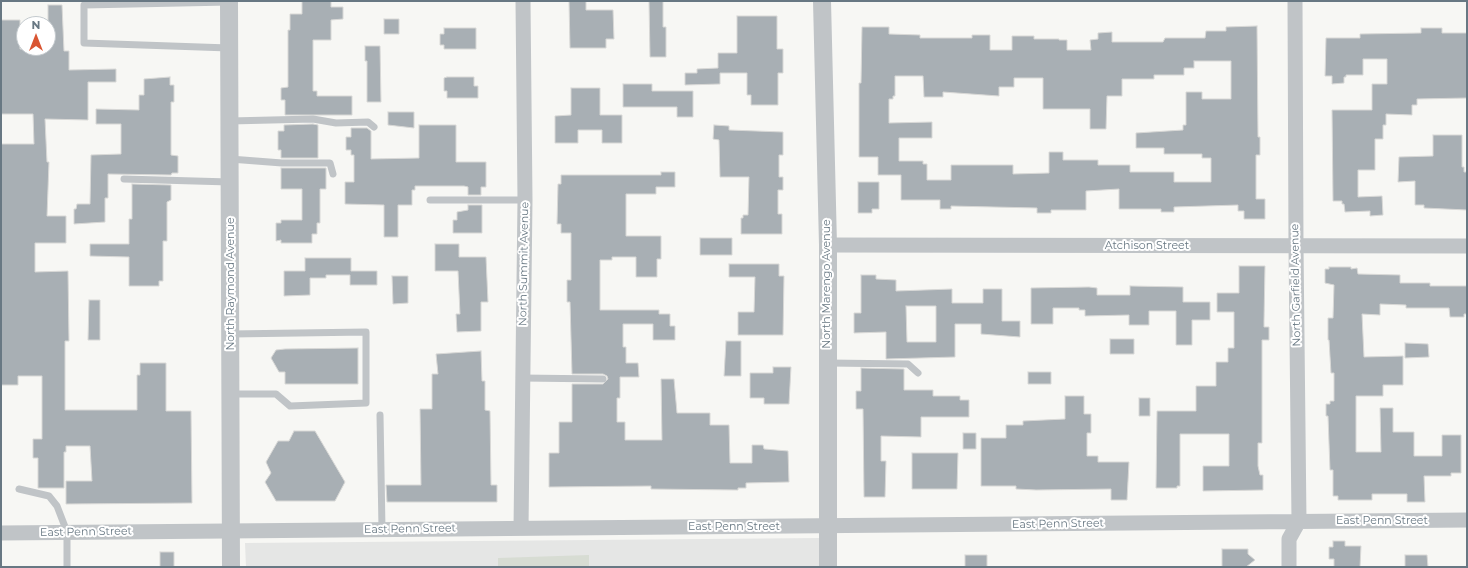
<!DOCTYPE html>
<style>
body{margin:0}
#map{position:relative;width:1468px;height:568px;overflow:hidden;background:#f7f7f4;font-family:Montserrat,sans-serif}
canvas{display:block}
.frame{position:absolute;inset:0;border:2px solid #687883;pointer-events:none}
.north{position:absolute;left:16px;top:16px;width:40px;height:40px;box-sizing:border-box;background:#fff;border:1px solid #c3c9cd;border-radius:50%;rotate:0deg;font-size:11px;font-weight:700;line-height:16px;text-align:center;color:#687883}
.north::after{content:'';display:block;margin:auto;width:14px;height:18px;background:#d95532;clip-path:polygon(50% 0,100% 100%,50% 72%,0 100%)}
</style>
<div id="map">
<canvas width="1468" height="568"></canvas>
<div class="frame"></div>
<div class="north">N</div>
</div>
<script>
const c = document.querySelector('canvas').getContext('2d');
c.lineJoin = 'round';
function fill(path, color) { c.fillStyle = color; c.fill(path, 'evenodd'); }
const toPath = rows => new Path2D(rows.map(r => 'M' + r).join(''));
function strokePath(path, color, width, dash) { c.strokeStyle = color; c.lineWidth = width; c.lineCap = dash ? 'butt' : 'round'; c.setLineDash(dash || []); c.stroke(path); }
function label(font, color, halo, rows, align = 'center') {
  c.font = font + ' Montserrat,sans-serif'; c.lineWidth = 4; c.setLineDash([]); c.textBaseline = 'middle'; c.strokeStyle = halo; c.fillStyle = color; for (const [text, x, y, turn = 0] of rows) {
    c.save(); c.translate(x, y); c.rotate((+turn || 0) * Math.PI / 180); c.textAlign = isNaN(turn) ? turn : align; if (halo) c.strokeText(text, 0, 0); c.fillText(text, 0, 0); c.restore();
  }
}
fill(toPath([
 [820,538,820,567,246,567,245,543]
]), '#e5e6e5');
fill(toPath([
 [589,555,589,567,498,567,498,558]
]), '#d7dcd3');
const building = toPath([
 [302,1,331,1,331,7,343,7,343,19,331,20,331,40,313,40,313,91,317,91,317,96,352,96,352,115,285,115,285,100,281,100,281,88,288,87,288,30,290,30,290,14,302,14,302,1],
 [569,1,586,1,586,10,613,10,614,39,606,39,606,48,570,48,569,1],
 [649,1,663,1,663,27,666,27,666,57,650,57,649,1],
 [48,5,62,5,64,51,69,51,69,70,116,69,116,82,88,82,88,120,45,119,47,162,49,162,47,216,66,216,66,243,35,243,35,272,68,271,69,341,65,341,65,410,137,410,137,375,140,375,140,363,166,363,166,411,191,411,192,503,66,504,66,481,92,481,90,446,66,446,66,452,64,452,64,488,38,488,38,458,33,458,33,439,42,439,42,376,18,376,18,385,1,385,1,144,34,144,33,114,1,114,1,20,20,20,20,49,48,49,48,5],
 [737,16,777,16,777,49,783,49,783,73,778,73,778,105,751,105,751,95,747,95,747,73,720,73,720,84,685,85,685,73,697,73,697,69,718,68,718,53,737,53,737,16],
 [384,19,399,19,399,34,384,34,384,19],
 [1257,26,1258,137,1260,137,1260,155,1256,155,1256,199,1265,199,1265,219,1244,219,1244,211,1238,211,1238,205,1174,207,1174,212,1161,212,1161,209,1119,209,1119,189,1086,191,1086,210,1051,210,1051,213,1037,213,1037,208,951,206,951,209,940,209,940,200,901,200,901,175,878,175,878,157,859,157,859,83,861,83,862,27,889,27,889,34,920,35,920,38,972,38,972,35,990,35,990,50,1012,50,1012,36,1034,36,1034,39,1059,39,1059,40,1067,40,1067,50,1091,50,1090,40,1098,39,1098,33,1112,32,1112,42,1163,42,1165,38,1205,38,1206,31,1226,31,1226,27,1257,26],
 [1194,61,1231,61,1231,99,1202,99,1202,92,1186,92,1186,125,1183,125,1183,130,1136,133,1136,148,1164,148,1164,154,1202,154,1202,158,1211,158,1211,182,1174,182,1174,172,1130,172,1130,165,1098,165,1098,160,1063,160,1063,152,1049,152,1049,173,1013,174,1013,165,951,165,951,180,927,180,927,164,923,164,923,161,899,161,899,138,932,138,932,122,889,123,889,99,893,99,893,96,895,96,895,76,923,76,924,97,943,97,943,92,999,96,999,87,1014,87,1014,78,1043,78,1043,109,1090,109,1090,129,1106,129,1107,96,1122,96,1122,79,1154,79,1154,75,1184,75,1184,68,1194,68,1194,61],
 [444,28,476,28,476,49,444,49,444,45,440,45,440,34,444,34,444,28],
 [1421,28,1442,28,1442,33,1467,33,1467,98,1417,99,1417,105,1412,105,1412,115,1386,114,1386,125,1383,125,1383,139,1375,139,1375,170,1358,170,1358,197,1382,196,1383,215,1370,216,1370,211,1345,212,1344,204,1342,204,1342,201,1333,201,1332,110,1372,110,1372,84,1387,84,1387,59,1363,59,1363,75,1346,75,1346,77,1344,77,1344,83,1332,84,1332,76,1325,76,1326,38,1360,38,1360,34,1421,33,1421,28],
 [365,46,380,46,381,102,367,102,367,61,365,61,365,46],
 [170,77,170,85,174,85,174,102,171,102,171,155,178,156,178,173,172,173,171,175,108,174,108,198,105,198,105,222,74,224,74,209,76,209,77,204,90,204,91,155,121,154,121,124,96,124,96,109,139,110,139,95,144,95,144,79,170,77],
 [447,77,474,77,474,86,478,86,478,98,447,98,447,91,444,91,444,78,447,77],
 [623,84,652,84,652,91,693,91,693,117,677,117,677,107,623,107,623,84],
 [571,88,600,88,600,115,622,115,622,143,602,143,602,130,578,130,578,143,555,143,555,116,571,115,571,88],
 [388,112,414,112,414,128,388,125,388,112],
 [313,124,318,125,318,158,281,158,281,150,278,150,278,131,284,131,284,125,313,124],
 [419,125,456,125,456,162,486,162,486,187,481,187,481,195,468,195,468,187,464,186,415,186,415,190,412,190,412,205,398,205,398,237,384,237,384,205,345,204,345,182,354,182,354,155,351,155,351,150,346,150,346,137,351,137,351,128,367,128,371,131,371,159,419,158,419,125],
 [714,125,729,126,729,130,783,132,783,155,779,155,779,177,783,177,783,190,778,190,778,214,782,214,782,234,741,234,741,218,743,218,743,215,748,215,749,177,720,177,719,140,713,139,714,125],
 [1433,135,1462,135,1462,167,1464,167,1464,172,1467,172,1467,210,1424,208,1424,205,1415,205,1415,181,1398,182,1399,157,1433,156,1433,135],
 [281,168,326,168,326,189,320,189,320,223,317,223,317,234,312,234,312,243,281,243,281,240,276,241,276,223,281,223,281,220,302,220,302,189,281,189,281,168],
 [661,172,675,172,675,187,656,187,656,194,626,194,626,236,661,236,661,259,657,259,657,277,636,277,636,257,612,257,612,260,600,260,600,310,659,310,659,314,670,314,670,326,675,326,675,340,653,340,653,324,623,324,623,347,626,347,626,363,638,363,639,377,620,377,620,398,617,398,617,422,625,422,625,440,662,440,661,379,674,379,677,413,710,413,710,425,729,425,730,463,752,463,752,445,763,445,764,449,788,451,789,482,746,483,746,488,738,488,738,490,651,489,651,486,549,487,549,453,559,453,559,422,572,422,572,384,603,384,608,379,607,376,603,374,572,374,570,302,567,302,567,280,571,280,571,233,561,233,561,224,557,224,558,184,561,184,561,175,661,175,661,172],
 [858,182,879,182,879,209,872,209,872,213,858,213,858,182],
 [132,184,171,185,171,200,167,202,167,241,163,241,163,281,159,281,159,286,129,286,129,257,90,256,90,244,129,244,129,219,132,219,132,184],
 [468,205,482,205,482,233,453,233,453,220,457,220,457,212,468,210,468,205],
 [700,238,732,238,732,255,700,255,700,238],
 [435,244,459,244,459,257,486,257,488,302,481,302,481,331,457,332,456,314,460,314,458,271,435,271,435,244],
 [305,258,351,258,351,271,377,271,377,285,350,285,350,275,326,275,326,278,310,278,310,295,284,296,284,271,305,271,305,258],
 [729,264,779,264,779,276,784,276,783,335,738,335,738,312,754,312,755,277,729,277,729,264],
 [1239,266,1265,266,1264,321,1264,327,1269,327,1269,340,1262,340,1262,443,1258,443,1258,466,1260,475,1263,475,1263,490,1203,491,1203,466,1229,466,1229,434,1180,434,1180,486,1177,486,1177,488,1156,488,1157,411,1196,411,1196,386,1216,386,1216,362,1228,362,1228,348,1234,348,1234,312,1217,312,1217,293,1239,293,1239,266],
 [1329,267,1351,267,1351,269,1357,268,1358,274,1400,275,1400,283,1430,283,1430,286,1467,286,1467,314,1464,314,1464,317,1450,317,1449,308,1406,308,1406,305,1380,304,1380,315,1362,314,1364,357,1403,356,1403,385,1383,385,1383,396,1356,396,1356,452,1381,452,1380,408,1393,408,1393,432,1414,432,1414,456,1442,456,1442,435,1461,435,1461,473,1451,473,1451,476,1424,476,1425,502,1407,502,1407,494,1372,494,1372,500,1338,500,1338,496,1333,496,1333,470,1330,470,1328,416,1326,416,1326,404,1330,404,1330,401,1334,401,1334,373,1331,373,1329,340,1328,340,1328,318,1333,318,1334,285,1325,283,1325,269,1329,269,1329,267],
 [861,275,876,275,876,279,896,280,896,291,952,289,952,303,983,303,983,289,1002,289,1002,321,1020,321,1020,337,981,334,981,324,955,324,955,357,886,359,886,332,854,333,854,313,861,313,861,275],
 [906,306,936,306,936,342,907,342,906,306],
 [392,276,408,276,408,303,393,304,392,276],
 [1130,286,1183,287,1183,302,1210,302,1210,320,1192,320,1192,345,1176,345,1176,311,1149,311,1149,325,1129,325,1129,315,1085,316,1085,310,1079,310,1079,308,1053,308,1053,324,1031,324,1031,288,1089,287,1097,288,1097,295,1130,295,1130,286],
 [89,300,100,300,100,340,88,340,89,300],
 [1110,339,1134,339,1134,354,1110,354,1110,339],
 [726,341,741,341,741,376,724,376,726,341],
 [1405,343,1428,344,1429,357,1405,358,1405,343],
 [358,348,358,384,285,384,285,372,279,372,271,358,276,350,285,349,358,348],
 [481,351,482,381,485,381,485,410,490,411,491,485,497,485,497,502,387,502,386,485,421,485,420,409,432,409,432,374,438,374,436,354,481,351],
 [773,367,791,367,789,404,764,404,764,398,750,398,750,373,773,373,773,367],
 [861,368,904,369,904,390,933,390,933,396,960,396,960,400,969,400,969,417,921,417,921,437,881,436,881,461,886,461,885,497,864,497,863,409,856,409,856,391,861,391,861,368],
 [1028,372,1051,372,1051,384,1028,384,1028,372],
 [1065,396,1084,396,1084,414,1091,414,1091,433,1087,433,1087,456,1098,456,1098,462,1129,462,1127,500,1111,500,1111,489,1036,490,1016,489,1016,486,981,486,981,438,1006,438,1006,425,1023,425,1023,421,1065,419,1065,396],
 [1139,398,1150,398,1150,416,1139,416,1139,398],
 [294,431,315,431,345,482,335,501,276,501,265,482,271,473,266,462,278,441,289,441,294,431],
 [963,433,976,433,976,449,963,449,963,433],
 [912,453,958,453,957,489,912,489,912,453],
 [1333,541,1345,541,1345,546,1361,546,1360,567,1334,567,1334,559,1329,559,1329,547,1333,547,1333,541],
 [1222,549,1248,549,1248,554,1255,560,1246,567,1222,567,1222,549],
 [160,552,174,552,174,567,160,567,160,552],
 [965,555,987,555,987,567,965,567,965,555],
 [1405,555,1427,555,1428,567,1405,567,1405,555]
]);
fill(building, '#a8afb4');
strokePath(building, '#d8d8d6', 1);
strokePath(toPath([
 [229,2,84,5,84,43,229,48],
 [230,121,313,119,336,123,368,122,374,127],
 [230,159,282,163,330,163,333,174],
 [124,179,230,182],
 [430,200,525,200],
 [231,334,366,332,366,403,290,406,276,394,231,394],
 [828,363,908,364,918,373],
 [522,378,603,379],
 [380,415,382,529],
 [19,489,49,496,57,506,67,532,67,567]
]), '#c0c4c7', 7);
strokePath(toPath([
 [828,245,1467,246],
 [521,528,525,200,523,1],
 [1,533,1467,520],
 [1289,567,1289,539,1299,521,1296,246,1295,1]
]), '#c0c4c7', 15);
strokePath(toPath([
 [229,1,231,567],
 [822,1,828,245,828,567]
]), '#c0c4c7', 18);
label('11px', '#687883', '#fff', [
 ["Atchison Street",1147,246],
 ["North Summit Avenue",524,264,-89],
 ["North Raymond Avenue",231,284,-90],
 ["North Marengo Avenue",827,284,-90],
 ["North Garfield Avenue",1296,285,-91],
 ["East Penn Street",1382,521],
 ["East Penn Street",1058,524,-1],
 ["East Penn Street",734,527],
 ["East Penn Street",410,529,-1],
 ["East Penn Street",86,532,-1]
]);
</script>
